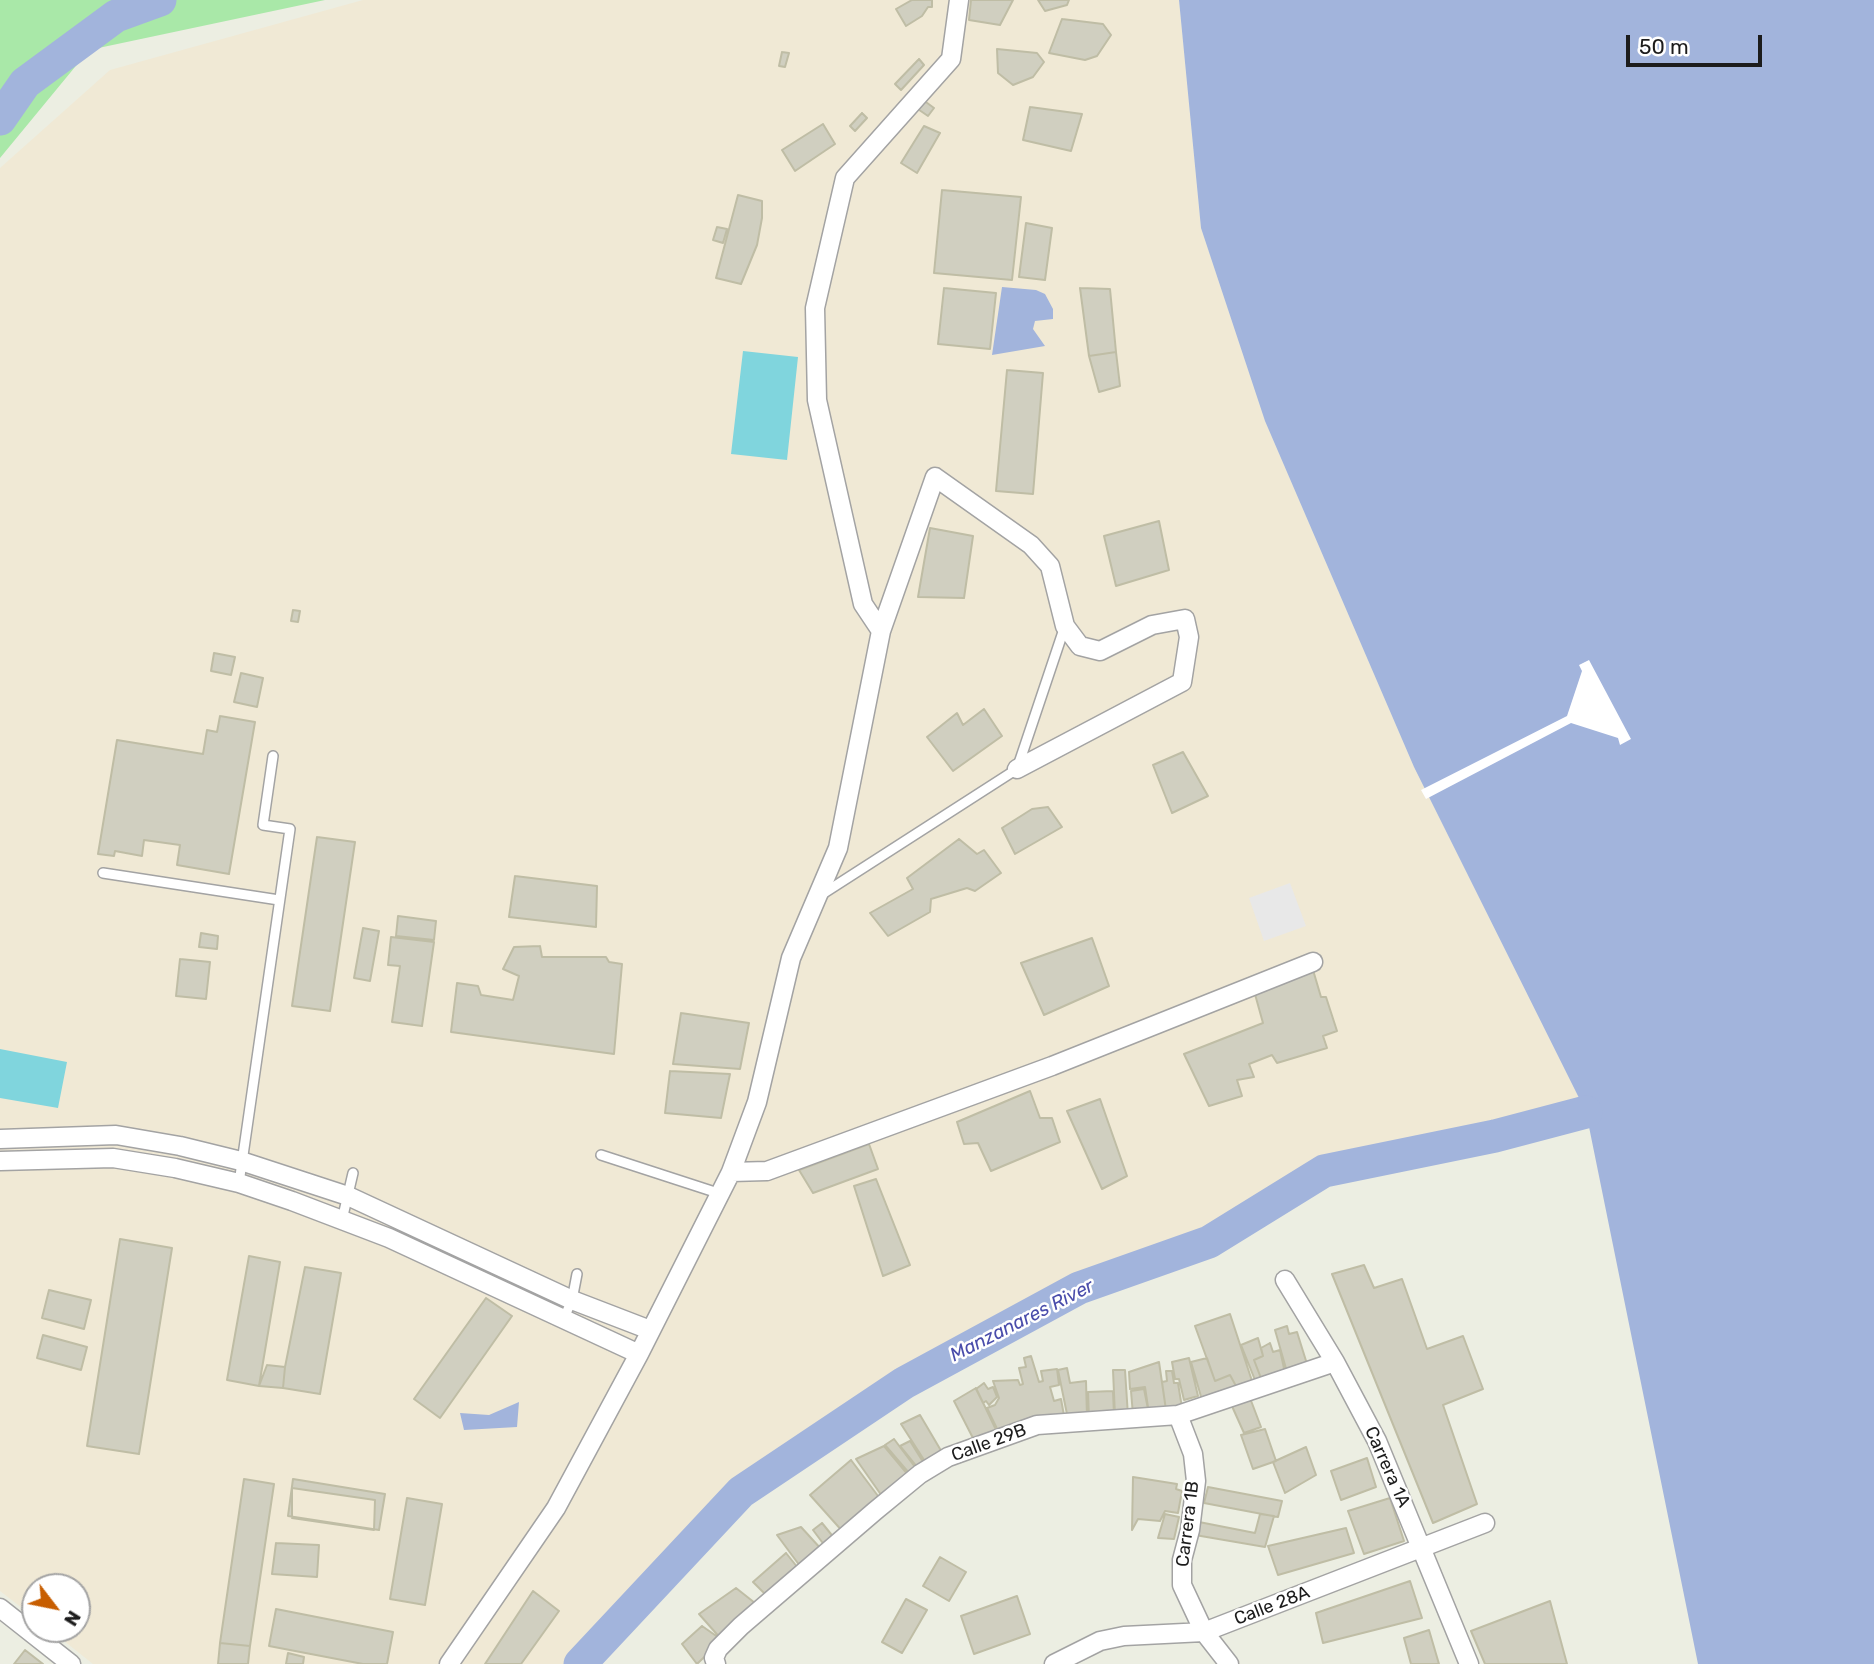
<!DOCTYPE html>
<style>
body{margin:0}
#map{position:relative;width:1874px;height:1664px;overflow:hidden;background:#eceee2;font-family:Rubik,sans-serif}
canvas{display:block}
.north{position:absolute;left:21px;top:1573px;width:70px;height:70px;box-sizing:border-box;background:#fff;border:2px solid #a4a4a4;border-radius:50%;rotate:122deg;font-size:19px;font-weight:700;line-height:28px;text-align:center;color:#1c1c1c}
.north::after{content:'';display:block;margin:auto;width:24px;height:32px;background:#c75e01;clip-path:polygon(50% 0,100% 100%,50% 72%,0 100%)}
.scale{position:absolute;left:1626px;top:35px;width:136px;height:32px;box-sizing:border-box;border:4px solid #1c1c1c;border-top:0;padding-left:9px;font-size:21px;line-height:24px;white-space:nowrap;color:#1c1c1c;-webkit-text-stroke:5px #fff;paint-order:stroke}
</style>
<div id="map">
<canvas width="1874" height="1664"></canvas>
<div class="north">N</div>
<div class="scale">50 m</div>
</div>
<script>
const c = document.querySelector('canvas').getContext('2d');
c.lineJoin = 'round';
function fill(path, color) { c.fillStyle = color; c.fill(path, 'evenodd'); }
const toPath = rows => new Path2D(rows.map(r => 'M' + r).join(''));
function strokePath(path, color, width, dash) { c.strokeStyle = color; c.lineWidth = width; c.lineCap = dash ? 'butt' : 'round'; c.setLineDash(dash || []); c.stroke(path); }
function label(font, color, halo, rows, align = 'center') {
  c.font = font + ' Rubik,sans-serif'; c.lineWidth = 5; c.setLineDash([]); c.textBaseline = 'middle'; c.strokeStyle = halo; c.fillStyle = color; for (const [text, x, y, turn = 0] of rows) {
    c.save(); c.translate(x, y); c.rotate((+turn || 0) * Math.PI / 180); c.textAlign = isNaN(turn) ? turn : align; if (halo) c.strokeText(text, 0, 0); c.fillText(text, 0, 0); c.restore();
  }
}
fill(toPath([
 [363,0,1179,0,1201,228,1265,421,1414,767,1586,1112,1495,1136,1324,1171,1209,1242,1079,1288,904,1383,741,1492,580,1664,93,1664,49,1629,77,1629,77,1587,35,1587,35,1618,0,1591,0,168,110,70]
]), '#f0e9d5');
fill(toPath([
 [0,0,325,0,89,50,0,158]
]), '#a9e8a8');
fill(toPath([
 [743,351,798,357,787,460,731,454],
 [0,1049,67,1062,58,1108,0,1098]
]), '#80d5dd');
fill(toPath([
 [1290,883,1306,926,1264,941,1249,898]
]), '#e8e8e8');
fill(toPath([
 [1179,0,1874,0,1874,1664,1698,1664,1586,1112,1414,767,1265,421,1201,228],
 [1002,287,1036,290,1045,294,1053,309,1053,319,1035,321,1033,329,1045,346,992,355],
 [519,1402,517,1427,464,1430,460,1413,489,1415]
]), '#a2b4dc');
fill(toPath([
 [1589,660,1631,739,1620,745,1618,738,1571,723,1426,799,1421,790,1567,716,1582,671,1579,665]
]), '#fff');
strokePath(toPath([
 [0,119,25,83,116,16,160,0],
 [580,1664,741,1492,904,1383,1079,1288,1209,1242,1324,1171,1495,1136,1586,1112]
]), '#a2b4dc', 33);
const building = toPath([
 [912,0,932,0,932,7,928,7,922,16,906,26,896,9,912,0],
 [971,0,1013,0,1000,25,969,20,971,0],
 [1038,0,1069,0,1067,5,1045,11,1038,0],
 [1062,19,1103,24,1111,35,1097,56,1085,60,1049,53,1062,19],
 [997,49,1037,53,1044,62,1033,77,1013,85,998,73,997,49],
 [782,52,789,53,785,67,779,66,782,52],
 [919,59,924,65,901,90,895,84,919,59],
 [915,94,934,108,928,116,909,103,915,94],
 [1030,107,1082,114,1071,151,1023,140,1030,107],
 [862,113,867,118,855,131,850,126,862,113],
 [823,124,835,144,795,171,782,150,823,124],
 [924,126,940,133,917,173,901,163,924,126],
 [942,190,1021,197,1012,280,934,273,942,190],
 [738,195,762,201,762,218,757,245,741,284,716,278,738,195],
 [1026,223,1052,228,1045,280,1019,277,1026,223],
 [717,227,727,229,723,243,713,240,717,227],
 [944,288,996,293,990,349,938,344,944,288],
 [1080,288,1110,289,1116,352,1089,356,1080,288],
 [1116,352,1120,386,1099,392,1089,356,1116,352],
 [1007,370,1043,373,1033,494,996,491,1007,370],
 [1159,521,1169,570,1116,586,1104,536,1159,521],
 [930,528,973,536,964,598,918,597,930,528],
 [293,610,300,611,298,622,291,621,293,610],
 [214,653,235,657,231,675,211,671,214,653],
 [241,673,263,678,257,707,234,702,241,673],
 [984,709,1002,736,953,771,927,737,957,713,963,725,984,709],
 [220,716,255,722,229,874,177,865,180,845,144,840,142,856,115,851,114,856,98,854,117,740,203,754,207,730,217,732,220,716],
 [1183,752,1208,796,1172,813,1153,765,1183,752],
 [1048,807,1062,827,1015,854,1002,828,1032,809,1048,807],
 [317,837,355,842,330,1011,292,1006,317,837],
 [959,839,977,854,984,850,1001,873,975,891,967,888,931,899,930,912,888,936,870,913,913,889,907,878,959,839],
 [515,876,597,886,596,927,509,917,515,876],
 [398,916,436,921,434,940,396,936,398,916],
 [363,928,379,931,370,981,354,978,363,928],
 [201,933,218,936,217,949,199,947,201,933],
 [391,937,434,942,422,1026,392,1022,400,966,388,965,391,937],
 [1092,938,1109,986,1044,1015,1021,963,1092,938],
 [540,946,542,957,606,957,609,962,622,964,614,1054,451,1032,457,983,478,986,481,995,513,1000,519,976,503,969,514,947,540,946],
 [180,959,210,962,206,999,176,996,180,959],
 [1313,970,1321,997,1326,997,1337,1031,1323,1036,1327,1048,1277,1063,1272,1055,1249,1064,1254,1077,1237,1080,1242,1096,1209,1106,1184,1054,1263,1023,1253,987,1313,970],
 [681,1013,749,1023,740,1069,673,1064,681,1013],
 [670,1071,730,1074,721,1118,665,1113,670,1071],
 [1030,1091,1040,1118,1052,1118,1060,1142,991,1171,978,1143,964,1144,957,1122,1030,1091],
 [1100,1099,1127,1176,1102,1189,1067,1111,1100,1099],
 [869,1144,878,1169,813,1193,799,1170,869,1144],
 [876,1179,910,1265,883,1276,854,1186,876,1179],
 [120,1239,172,1248,139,1454,87,1446,120,1239],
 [249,1256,280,1262,259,1386,227,1380,249,1256],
 [1364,1265,1374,1288,1402,1279,1427,1349,1463,1336,1483,1389,1443,1405,1477,1504,1433,1523,1332,1274,1364,1265],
 [305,1267,341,1273,320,1394,283,1388,285,1367,305,1267],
 [49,1290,91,1300,84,1329,42,1318,49,1290],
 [486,1298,512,1316,440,1418,414,1399,486,1298],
 [1230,1314,1252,1381,1236,1386,1230,1375,1215,1381,1195,1326,1230,1314],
 [1287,1326,1289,1334,1297,1332,1307,1364,1287,1372,1275,1330,1287,1326],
 [43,1335,87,1347,81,1370,37,1358,43,1335],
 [1258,1338,1263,1356,1254,1360,1261,1378,1255,1380,1241,1345,1258,1338],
 [1270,1343,1273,1352,1280,1350,1285,1373,1262,1381,1254,1360,1263,1356,1261,1348,1270,1343],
 [1031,1356,1039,1382,1043,1381,1041,1371,1057,1369,1059,1385,1050,1387,1054,1401,1061,1399,1065,1421,1001,1437,987,1408,995,1405,999,1398,993,1381,1018,1380,1020,1385,1023,1384,1019,1368,1026,1367,1024,1358,1031,1356],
 [1189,1358,1198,1396,1184,1400,1179,1379,1175,1379,1172,1362,1189,1358],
 [1207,1358,1215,1381,1230,1375,1236,1386,1202,1400,1191,1362,1207,1358],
 [1159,1362,1166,1410,1149,1414,1145,1387,1130,1389,1129,1372,1159,1362],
 [267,1365,285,1367,283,1388,259,1386,267,1365],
 [1067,1368,1070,1383,1086,1381,1087,1417,1068,1419,1058,1370,1067,1368],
 [1113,1370,1125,1370,1128,1416,1115,1416,1113,1370],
 [1166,1371,1172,1371,1174,1383,1178,1383,1182,1408,1166,1410,1162,1382,1167,1381,1166,1371],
 [984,1383,988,1389,993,1387,997,1397,989,1405,986,1401,983,1403,976,1389,984,1383],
 [976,1388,998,1434,976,1444,954,1401,976,1388],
 [1144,1389,1148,1409,1133,1415,1131,1391,1144,1389],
 [1113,1391,1114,1416,1089,1419,1088,1392,1113,1391],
 [1250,1398,1261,1427,1244,1433,1231,1404,1250,1398],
 [920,1415,943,1454,926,1463,901,1424,920,1415],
 [1265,1429,1276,1461,1253,1469,1241,1435,1265,1429],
 [894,1439,915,1467,909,1473,885,1445,894,1439],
 [910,1441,925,1465,917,1467,900,1446,910,1441],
 [884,1446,909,1476,884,1499,856,1459,884,1446],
 [1306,1447,1316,1475,1285,1493,1273,1462,1306,1447],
 [1367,1458,1376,1487,1341,1500,1331,1471,1367,1458],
 [851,1460,881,1500,844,1533,810,1495,851,1460],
 [1133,1477,1177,1484,1176,1489,1182,1491,1178,1513,1165,1511,1160,1521,1138,1519,1132,1530,1133,1477],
 [244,1479,274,1484,250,1646,220,1643,244,1479],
 [293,1479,385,1494,379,1530,288,1516,293,1479],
 [1208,1487,1282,1501,1278,1517,1204,1503,1208,1487],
 [292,1488,375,1500,374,1530,292,1518,292,1488],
 [407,1498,442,1504,425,1605,390,1599,407,1498],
 [1390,1498,1404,1541,1364,1554,1348,1511,1390,1498],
 [1165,1514,1179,1517,1174,1539,1158,1538,1165,1514],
 [1260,1514,1274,1516,1265,1547,1195,1535,1199,1522,1255,1533,1260,1514],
 [822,1523,835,1539,825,1546,813,1530,822,1523],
 [801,1527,822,1550,800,1566,777,1535,801,1527],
 [1346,1528,1354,1553,1278,1575,1268,1546,1346,1528],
 [276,1543,319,1545,317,1577,272,1574,276,1543],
 [786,1553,798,1568,770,1599,753,1582,786,1553],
 [940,1557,966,1572,949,1601,923,1586,940,1557],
 [1410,1581,1422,1618,1323,1643,1316,1613,1410,1581],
 [736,1588,760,1607,722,1640,699,1614,736,1588],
 [533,1591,559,1611,521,1664,485,1664,533,1591],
 [1017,1596,1030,1634,974,1654,961,1616,1017,1596],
 [906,1599,927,1610,902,1653,882,1642,906,1599],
 [1550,1601,1567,1664,1485,1664,1471,1631,1550,1601],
 [276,1609,393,1632,387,1664,363,1664,269,1646,276,1609],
 [702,1626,722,1640,697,1664,682,1644,702,1626],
 [1429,1630,1439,1664,1411,1664,1404,1638,1429,1630],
 [220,1643,250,1646,248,1664,218,1664,220,1643],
 [25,1650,43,1664,14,1664,25,1650],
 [288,1653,304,1657,303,1664,286,1664,288,1653]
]);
fill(building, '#d0cfc0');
strokePath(building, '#bfbda5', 2);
const service = toPath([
 [103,873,279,900],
 [821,895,1017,769,1065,626],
 [601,1155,721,1194],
 [239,1183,290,829,263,825,273,756],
 [342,1220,353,1173],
 [564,1318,572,1300,577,1274]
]);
const minor = toPath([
 [881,631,863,604,817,400,815,308,845,178,951,59,959,0],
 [0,1139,116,1135,180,1146,241,1161,348,1196,572,1300,650,1330],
 [0,1161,113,1158,175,1168,239,1183,292,1201,389,1238,639,1354],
 [731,1172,767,1171,1052,1066,1313,962],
 [1285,1280,1335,1362,1377,1441,1469,1664],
 [1178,1415,1193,1454,1196,1481,1190,1530,1182,1560,1182,1585,1204,1632,1229,1664],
 [0,1608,71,1664],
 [449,1664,556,1508,639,1354,731,1172,757,1102,791,958,838,848,881,631,935,477,1031,545,1050,566,1065,626,1080,646,1100,651,1152,625,1185,619,1189,637,1182,682,1017,769],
 [716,1664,714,1658,718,1649,741,1626,875,1511,920,1474,948,1457,1037,1425,1178,1415,1335,1362],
 [1054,1664,1100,1641,1124,1636,1204,1632,1485,1523]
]);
strokePath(service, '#a3a3a3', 12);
strokePath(minor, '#a3a3a3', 21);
strokePath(service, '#fff', 9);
strokePath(minor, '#fff', 18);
label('18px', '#1c1c1c', '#fff', [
 ["Calle 29B",989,1443,-20],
 ["Carrera 1A",1387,1467,66],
 ["Carrera 1B",1188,1524,-83],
 ["Calle 28A",1272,1606,-21]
]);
label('italic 19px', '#4a4dab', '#fff', [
 ["Manzanares River",1022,1321,-27]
]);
</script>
